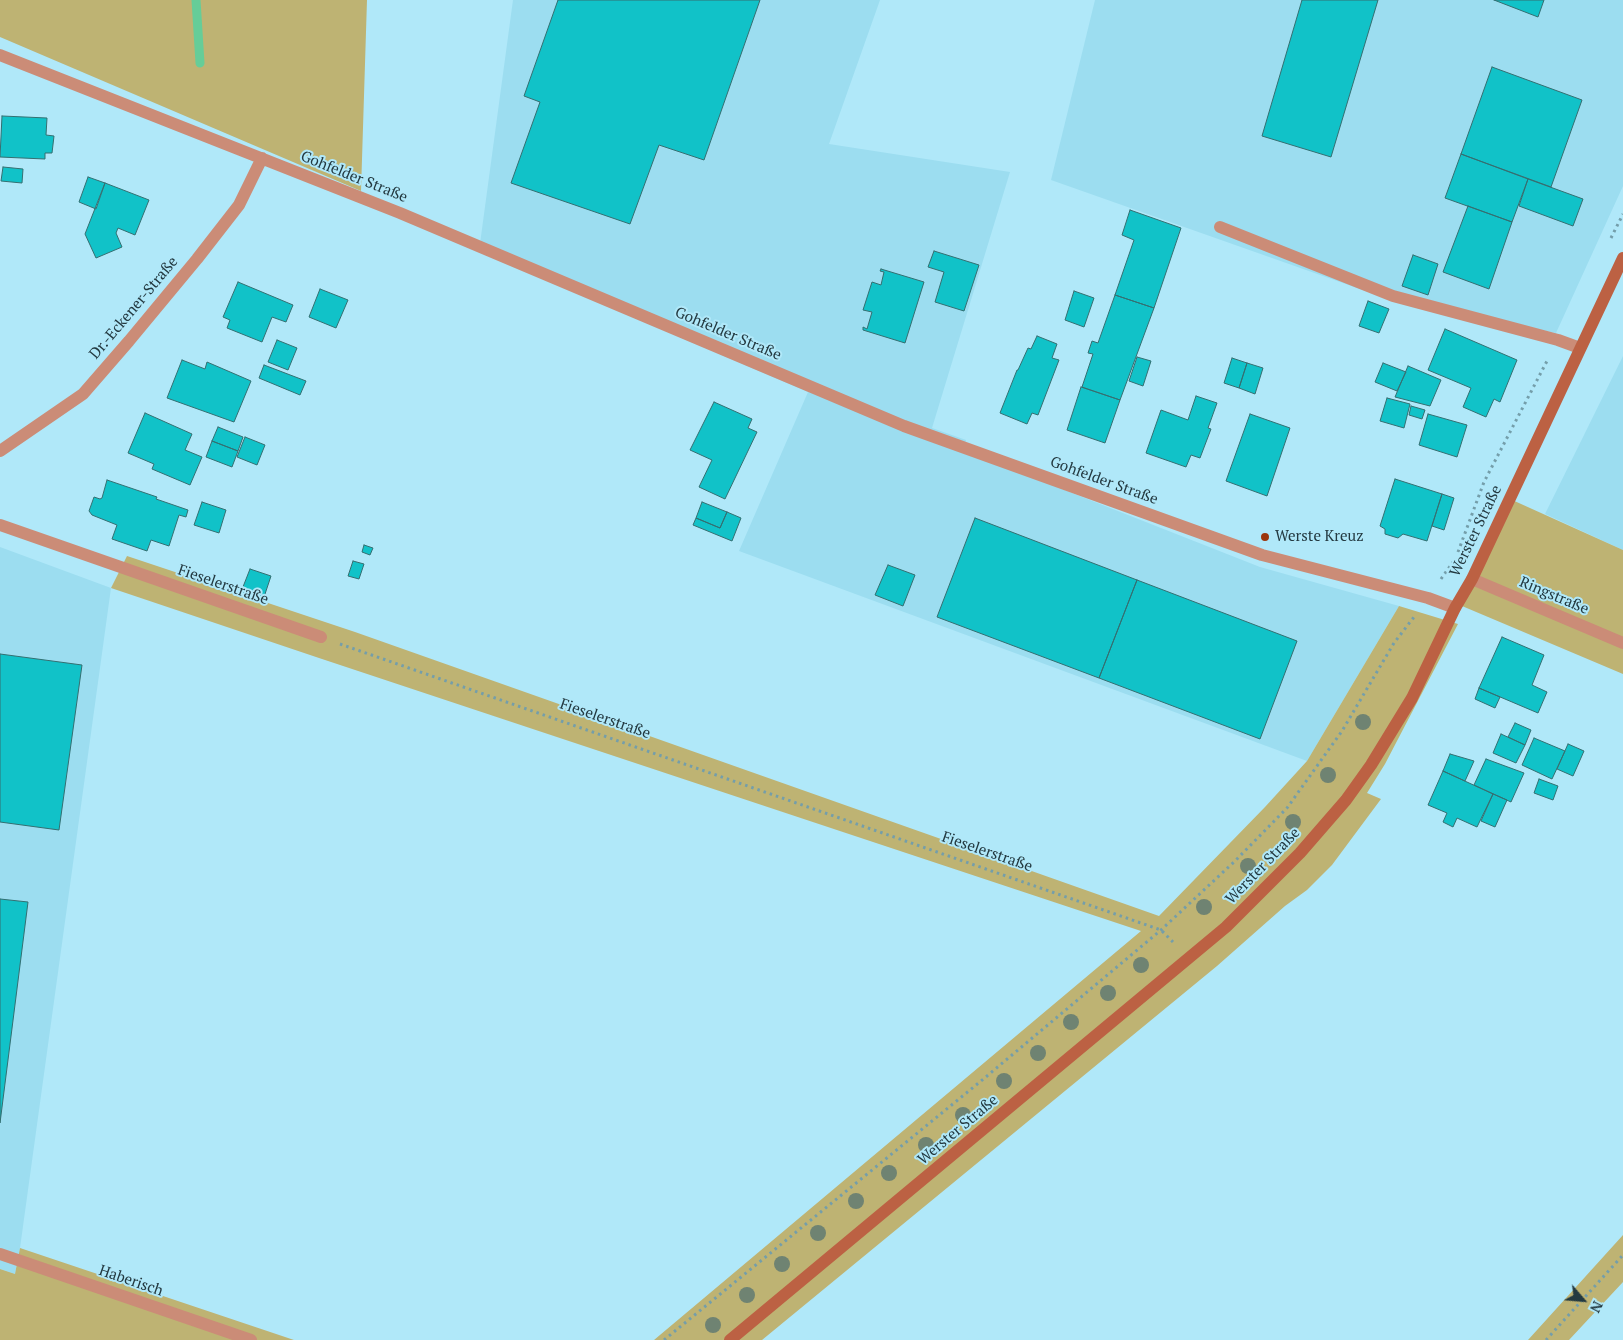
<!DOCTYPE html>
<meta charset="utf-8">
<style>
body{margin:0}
#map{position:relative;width:1623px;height:1340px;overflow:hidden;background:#b0e8f9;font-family:"PT Serif",serif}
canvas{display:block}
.north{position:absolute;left:1558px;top:1275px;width:50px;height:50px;-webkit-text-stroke:4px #b0e8f9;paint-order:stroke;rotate:117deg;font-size:14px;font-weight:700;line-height:20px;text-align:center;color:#233940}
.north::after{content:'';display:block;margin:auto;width:18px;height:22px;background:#233940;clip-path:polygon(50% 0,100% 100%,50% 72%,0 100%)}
</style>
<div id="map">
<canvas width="1623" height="1340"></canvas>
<div class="north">N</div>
</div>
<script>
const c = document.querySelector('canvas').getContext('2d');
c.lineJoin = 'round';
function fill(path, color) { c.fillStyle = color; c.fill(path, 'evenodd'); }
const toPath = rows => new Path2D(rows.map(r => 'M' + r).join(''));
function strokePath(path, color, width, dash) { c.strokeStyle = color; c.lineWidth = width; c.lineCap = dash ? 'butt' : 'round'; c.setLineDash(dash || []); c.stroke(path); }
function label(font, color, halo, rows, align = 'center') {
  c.font = font + ' "PT Serif",serif'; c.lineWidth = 4; c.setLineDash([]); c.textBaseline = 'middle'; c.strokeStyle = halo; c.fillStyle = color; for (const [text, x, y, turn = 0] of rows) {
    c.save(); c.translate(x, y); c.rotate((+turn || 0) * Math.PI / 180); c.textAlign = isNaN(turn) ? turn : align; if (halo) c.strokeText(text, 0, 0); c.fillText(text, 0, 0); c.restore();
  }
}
fill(toPath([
 [513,0,880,0,829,144,1010,172,932,428,966,440,963,450,1260,567,1399,606,1307,761,739,551,808,392,479,251],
 [1095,0,1623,0,1623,186,1556,333,1391,300,1051,180],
 [1623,356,1623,550,1545,514],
 [0,547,111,588,20,1248,15,1274,0,1269]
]), '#9cddf0');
fill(toPath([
 [0,0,367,0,361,191,0,37],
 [1510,499,1623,550,1623,674,1462,606],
 [127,556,355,632,1159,916,1265,807,1307,761,1399,606,1458,624,1385,764,1367,793,1381,799,1332,865,1307,890,1285,906,1217,966,762,1340,654,1340,1141,931,319,658,111,588],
 [1623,1235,1623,1282,1569,1340,1528,1340],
 [20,1248,294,1340,0,1340,0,1269,15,1274]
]), '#beb373');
strokePath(toPath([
 [196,0,200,63]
]), '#66cd98', 9);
const building = toPath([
 [558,0,760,0,704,160,659,145,630,224,511,183,540,102,524,96,558,0],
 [1302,0,1378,0,1331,157,1262,136,1302,0],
 [1494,0,1544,0,1538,17,1494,0],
 [1492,67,1582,100,1551,187,1461,154,1492,67],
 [2,116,47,118,46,135,54,136,52,153,45,153,45,159,0,157,2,116],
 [1461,154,1528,179,1512,222,1445,198,1461,154],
 [3,167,23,169,22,183,1,181,3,167],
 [88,177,105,183,96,209,79,202,88,177],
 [1528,179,1583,199,1573,226,1519,206,1528,179],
 [105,183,149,200,135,235,118,228,116,233,122,247,96,258,85,234,105,183],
 [1468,206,1512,222,1489,289,1443,272,1468,206],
 [1130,210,1181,228,1154,308,1115,295,1134,240,1122,235,1130,210],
 [934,251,979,265,964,311,935,302,944,272,928,267,934,251],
 [1413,255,1438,264,1428,295,1402,286,1413,255],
 [881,269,924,282,905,343,863,330,863,327,867,329,872,312,863,310,872,282,881,285,884,272,880,271,881,269],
 [238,282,293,305,286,322,272,317,262,342,227,328,230,320,223,317,238,282],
 [320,289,348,300,336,328,309,317,320,289],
 [1074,291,1094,298,1084,327,1065,320,1074,291],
 [1115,295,1154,308,1120,400,1082,387,1093,354,1088,353,1092,341,1098,343,1115,295],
 [1368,301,1389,309,1379,333,1359,326,1368,301],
 [1445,329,1517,360,1500,402,1494,399,1486,417,1463,407,1471,388,1428,370,1445,329],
 [1037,336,1057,344,1052,358,1059,360,1038,415,1032,413,1027,424,1000,413,1017,370,1018,370,1028,348,1031,349,1037,336],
 [277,340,297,348,288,370,268,362,277,340],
 [1137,357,1151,361,1143,386,1129,381,1137,357],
 [1232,358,1247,363,1239,388,1224,383,1232,358],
 [182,360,205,369,207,362,251,381,234,422,167,398,182,360],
 [1247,363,1263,368,1255,394,1239,388,1247,363],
 [1383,363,1406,372,1397,391,1375,382,1383,363],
 [264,365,306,381,300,395,259,378,264,365],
 [1408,366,1441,380,1430,406,1395,397,1408,366],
 [1081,387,1120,400,1105,443,1067,430,1081,387],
 [1196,396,1217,403,1208,428,1211,429,1200,458,1191,455,1186,467,1146,453,1161,410,1188,420,1196,396],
 [1387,398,1410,404,1404,428,1380,421,1387,398],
 [714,402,752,419,748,428,757,432,725,499,699,487,712,460,690,450,714,402],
 [1411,406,1425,410,1422,419,1409,415,1411,406],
 [145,413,192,434,185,450,202,457,190,485,152,469,154,464,128,453,145,413],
 [1250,414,1290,428,1267,496,1226,481,1250,414],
 [1428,414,1467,425,1457,457,1419,445,1428,414],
 [218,427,243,437,238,451,212,441,218,427],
 [245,437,265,445,257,465,237,457,245,437],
 [212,441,238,451,232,467,206,457,212,441],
 [1395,479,1442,494,1427,541,1403,534,1398,538,1385,534,1385,529,1380,526,1395,479],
 [107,480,157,497,156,499,188,510,186,517,179,515,169,546,151,540,147,551,112,539,117,525,92,515,89,511,94,497,100,499,102,498,107,480],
 [1442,494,1454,498,1444,530,1432,526,1442,494],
 [202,502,226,510,219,533,194,525,202,502],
 [702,502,727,512,720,528,696,518,702,502],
 [727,512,741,518,732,541,693,525,696,518,720,528,727,512],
 [975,518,1137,580,1099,678,937,617,975,518],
 [364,545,373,548,370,555,362,552,364,545],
 [353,561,364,564,359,579,348,576,353,561],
 [888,565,915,575,903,606,875,595,888,565],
 [250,569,271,576,263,600,241,592,250,569],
 [1137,580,1297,641,1260,739,1099,678,1137,580],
 [1502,637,1544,655,1532,685,1547,692,1538,713,1479,688,1502,637],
 [0,654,82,665,59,830,0,822,0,654],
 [1479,688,1500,697,1495,708,1475,699,1479,688],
 [1515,723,1531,730,1525,745,1508,737,1515,723],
 [1501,734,1525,745,1516,763,1493,753,1501,734],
 [1534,738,1565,751,1552,779,1522,765,1534,738],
 [1568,744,1584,751,1573,776,1557,769,1568,744],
 [1450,754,1474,761,1465,781,1443,771,1450,754],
 [1486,759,1524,773,1511,802,1474,785,1486,759],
 [1443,771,1493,794,1477,827,1457,818,1453,827,1443,822,1447,813,1428,805,1443,771],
 [1539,779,1558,786,1553,800,1534,793,1539,779],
 [1493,794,1507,800,1495,827,1481,821,1493,794],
 [0,899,28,902,0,1123,0,899]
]);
fill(building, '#11c2c8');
strokePath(building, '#346f71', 1);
strokePath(toPath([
 [1611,238,1623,214],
 [1458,552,1484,482,1547,361],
 [1441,579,1453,562],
 [340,644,1161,930,1173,942],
 [664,1340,981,1081,1161,930,1235,861,1287,808,1342,731,1394,643,1414,617],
 [1546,1340,1623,1255]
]), '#749eaa', 3, [2.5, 4]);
strokePath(toPath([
 [1220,227,1393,296,1558,340,1580,348]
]), '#cb8c77', 12);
strokePath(toPath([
 [0,55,400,213,904,426,1262,555,1428,598,1455,608],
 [0,451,83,394,129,341,197,259,239,205,262,158],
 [0,525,321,637],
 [1472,579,1623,643],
 [0,1254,251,1340]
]), '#cb8c77', 12);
strokePath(toPath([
 [730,1340,1226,927,1300,853,1346,800,1371,765,1412,698,1455,608,1472,579,1623,258]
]), '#bc6143', 12);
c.fillStyle = '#6f8372';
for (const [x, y] of [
 [1363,722],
 [1328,775],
 [1293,822],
 [1248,866],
 [1204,907],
 [1141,965],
 [1108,993],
 [1071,1022],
 [1038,1053],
 [1004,1081],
 [963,1115],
 [926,1145],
 [889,1173],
 [856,1201],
 [818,1233],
 [782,1264],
 [747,1295],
 [713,1325]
]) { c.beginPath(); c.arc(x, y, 8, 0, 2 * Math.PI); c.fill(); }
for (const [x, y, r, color] of [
 [1265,537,5,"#9b350c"]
]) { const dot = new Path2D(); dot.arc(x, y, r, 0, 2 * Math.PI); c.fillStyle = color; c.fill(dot); strokePath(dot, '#b0e8f9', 2); }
label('15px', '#233940', '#b0e8f9', [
 ["Gohfelder Straße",354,177,22],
 ["Dr.-Eckener-Straße",134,308,-50],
 ["Gohfelder Straße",728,334,23],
 ["Gohfelder Straße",1104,481,20],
 ["Werster Straße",1476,531,-64],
 ["Fieselerstraße",223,585,19],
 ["Ringstraße",1554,596,23],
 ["Fieselerstraße",605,719,19],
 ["Fieselerstraße",987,852,19],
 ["Werster Straße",1263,866,-46],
 ["Werster Straße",958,1130,-40],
 ["Haberisch",131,1281,19]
]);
label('15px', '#233940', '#b0e8f9', [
 ["Werste Kreuz",1275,537]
], 'left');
</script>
